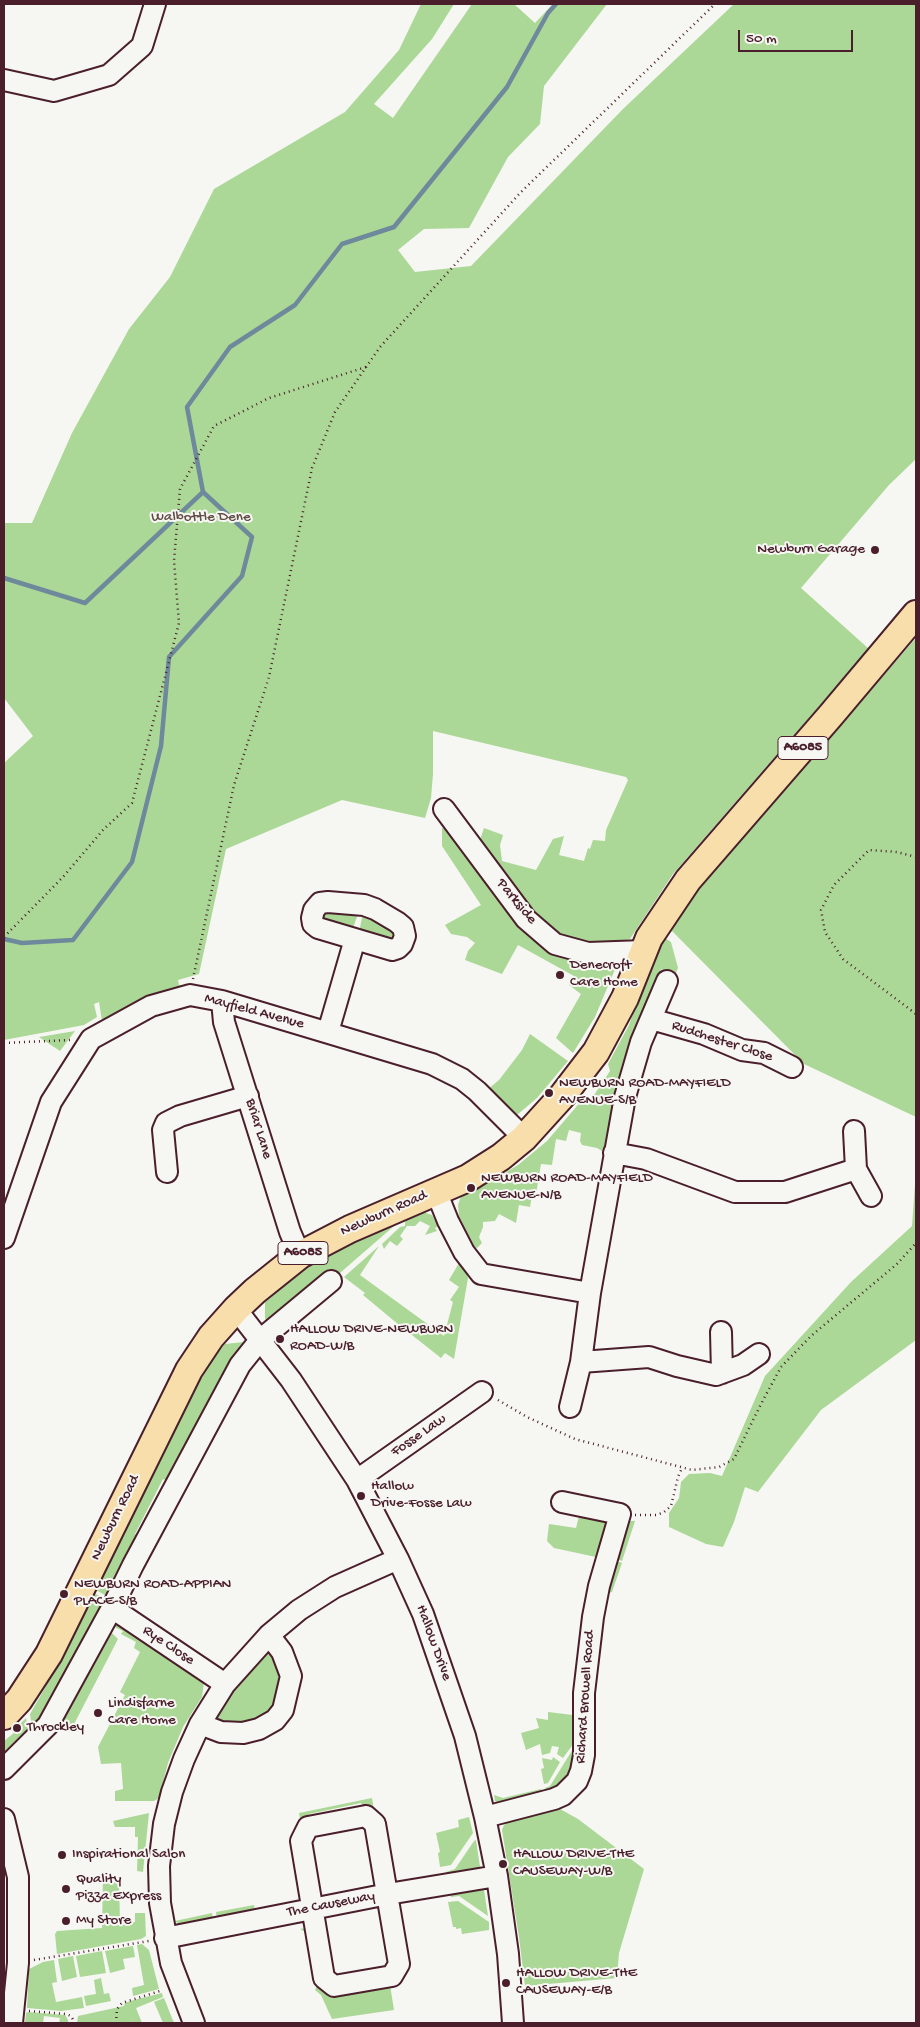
<!DOCTYPE html>
<style>
body{margin:0}
#map{position:relative;width:920px;height:2027px;overflow:hidden;background:#f6f6f2;font-family:"Gochi Hand",sans-serif}
canvas{display:block}
.frame{position:absolute;inset:0;border:5px solid #4a1f2b;pointer-events:none}
.scale{position:absolute;left:738px;top:30px;width:115px;height:22px;box-sizing:border-box;border:2px solid #4a1f2b;border-top:0;padding-left:6px;font-size:15px;line-height:18px;white-space:nowrap;color:#4a1f2b;-webkit-text-stroke:4px #f6f6f2;paint-order:stroke}
</style>
<div id="map">
<canvas width="920" height="2027"></canvas>
<div class="frame"></div>
<div class="scale">50 m</div>
</div>
<script>
const c = document.querySelector('canvas').getContext('2d');
c.lineJoin = 'round';
function fill(path, color) { c.fillStyle = color; c.fill(path, 'evenodd'); }
const toPath = rows => new Path2D(rows.map(r => 'M' + r).join(''));
function strokePath(path, color, width, dash) { c.strokeStyle = color; c.lineWidth = width; c.lineCap = dash ? 'butt' : 'round'; c.setLineDash(dash || []); c.stroke(path); }
function label(font, color, halo, rows, align = 'center') {
  c.font = font + ' "Gochi Hand",sans-serif'; c.lineWidth = 4; c.setLineDash([]); c.textBaseline = 'middle'; c.strokeStyle = halo; c.fillStyle = color; for (const [text, x, y, turn = 0] of rows) {
    c.save(); c.translate(x, y); c.rotate((+turn || 0) * Math.PI / 180); c.textAlign = isNaN(turn) ? turn : align; if (halo) c.strokeText(text, 0, 0); c.fillText(text, 0, 0); c.restore();
  }
}
fill(toPath([
 [421,4,454,4,432,39,374,104,393,118,472,4,514,4,535,23,553,4,607,4,544,86,540,124,508,157,469,228,424,229,398,250,415,272,471,266,623,109,734,4,916,4,916,459,889,485,801,588,869,649,673,874,630,939,625,940,620,949,557,942,478,846,484,828,503,835,500,845,502,861,536,870,553,839,564,836,559,855,584,861,588,848,590,849,593,840,605,841,606,830,628,780,626,777,433,731,433,774,431,798,425,818,342,800,226,849,199,974,178,980,179,985,185,986,104,1023,102,1021,99,1002,94,1004,97,1017,84,1025,4,1040,4,763,33,736,4,698,4,523,32,523,72,433,129,329,170,277,214,189,345,112,399,50],
 [916,638,916,1117,804,1064,671,930,704,882],
 [442,828,452,829,554,946,621,955,595,1017,573,1053,556,1038,581,994,569,985,574,976,518,945,502,974,465,960,468,951,475,943,467,937,451,934,445,925,481,905,442,846],
 [359,911,352,931,321,921,319,912],
 [363,912,378,917,395,934,394,940,359,933],
 [665,938,671,942,678,968,675,975,661,969,629,1059,622,1064,608,1149,603,1148,602,1151,597,1148,582,1145,580,1141,581,1133,569,1130,566,1141,556,1139,552,1165,541,1164,536,1194,532,1195,530,1207,519,1205,516,1223,499,1214,495,1221,483,1222,483,1227,479,1237,482,1243,477,1248,475,1247,459,1216,458,1205,461,1196,495,1179,518,1165,547,1141,582,1100,588,1104,610,1071,608,1064,629,1025,652,960],
 [75,1031,60,1051,39,1037],
 [530,1034,568,1061,537,1098,517,1115,512,1116,487,1090,499,1080,522,1050],
 [916,1170,916,1340,821,1410,758,1492,745,1487,734,1522,723,1547,706,1544,669,1527,669,1513,679,1498,681,1482,689,1474,710,1473,722,1476,765,1376,851,1282,912,1226],
 [415,1212,423,1212,432,1215,438,1226,435,1228,437,1231,425,1235,430,1226,420,1221,415,1226,407,1226,400,1236,403,1239,397,1246,390,1241,384,1249,382,1244,400,1227,405,1226,405,1222,410,1215],
 [401,1220,333,1279,267,1321,265,1319,265,1302,300,1272,338,1247],
 [379,1246,360,1275,444,1336,453,1302,450,1300,459,1287,449,1280,459,1263,466,1270,468,1278,454,1359,445,1353,441,1358,393,1320,363,1295,365,1293,344,1277],
 [244,1342,247,1343,170,1482,163,1479,135,1534,141,1538,110,1598,96,1590,181,1411,217,1353,225,1344],
 [582,1514,605,1518,605,1525,596,1557,554,1548,547,1541,549,1524,576,1528,579,1516],
 [628,1521,635,1521,622,1561,611,1557],
 [611,1559,622,1563,612,1592,601,1596],
 [94,1593,109,1601,33,1734,30,1714,61,1660],
 [116,1622,204,1682,202,1697,183,1727,168,1763,159,1798,154,1801,115,1801,115,1791,123,1789,121,1763,101,1764,98,1747,125,1695,120,1692,140,1652,134,1648,136,1642,121,1634,123,1631,110,1625],
 [107,1628,118,1639,70,1732,57,1724],
 [265,1650,272,1656,277,1666,279,1678,279,1690,271,1711,253,1724,210,1721,223,1699],
 [548,1712,573,1715,574,1743,563,1758,557,1754,559,1747,552,1746,550,1753,542,1755,540,1744,526,1750,521,1733,539,1728,536,1718,548,1720],
 [26,1718,30,1738,4,1764,4,1741,20,1728,20,1724],
 [573,1749,575,1749,576,1754,567,1782,546,1794,545,1788,550,1786],
 [553,1757,560,1762,548,1783,544,1784,541,1769,544,1768,542,1758,552,1760],
 [541,1789,543,1795,501,1804,495,1801,494,1795,503,1798],
 [372,1798,374,1811,364,1813,361,1803,309,1814,311,1822,301,1824,299,1813],
 [560,1809,578,1819,644,1869,619,1953,617,1978,525,1986,519,1937,502,1830,504,1825,509,1821],
 [149,1813,143,1872,137,1871,138,1837,135,1837,135,1827,115,1827,113,1821],
 [469,1817,473,1833,451,1865,440,1867,438,1853,440,1852,436,1833,459,1827,458,1820],
 [476,1840,480,1867,477,1870,448,1878,446,1872,455,1869,474,1841],
 [103,1875,112,1875,115,1881,119,1882,120,1922,135,1922,135,1913,145,1913,146,1936,141,1939,57,1954,55,1934,57,1931,102,1928],
 [481,1888,484,1890,488,1916,459,1896,451,1897,449,1890],
 [458,1901,489,1922,489,1930,462,1934,461,1928,456,1929,456,1927,453,1927,448,1902],
 [254,1905,255,1912,217,1919,216,1912],
 [212,1913,213,1920,181,1926,175,1921],
 [311,1927,321,1982,390,1985,394,2010,332,2019,321,1995,315,1990,319,1982,310,1935,300,1929],
 [142,1944,149,1950,159,1989,133,1996,132,1988,144,1985,137,1945],
 [133,1946,135,1957,123,1959,125,1969,110,1973,105,1951],
 [102,1951,106,1973,80,1977,76,1956],
 [73,1956,77,1977,62,1981,58,1959],
 [54,1960,57,1982,52,1983,56,2002,82,1997,84,2008,61,2011,27,2008,29,1969,43,1962],
 [101,1978,104,1994,109,1993,111,2001,86,2006,84,1996,96,1994,94,1980],
 [162,1993,163,1997,136,2008,142,2023,133,2023,131,2021,132,2023,77,2023,78,2016,124,2006,125,2003,130,2001],
 [164,1998,174,2023,163,2023,154,2002],
 [28,2012,65,2015,68,2020,68,2023,59,2023,60,2018,44,2016,43,2023,25,2023,26,2013]
]), '#abd896');
strokePath(toPath([
 [4,578,85,603,203,492],
 [4,939,22,943,73,940,132,862,161,746,169,657,242,576,252,537,203,492,187,407,230,347,295,305,342,244,394,227,507,87,548,13,556,4]
]), '#6f899c', 4.5);
const minor = toPath([
 [4,80,54,91,109,75,142,46,155,4],
 [444,809,526,919,555,944,588,953,644,951],
 [222,1001,224,1022,290,1232,300,1255],
 [651,1019,704,1034,742,1050,764,1053,792,1067],
 [328,1032,355,939,392,950,398,948,402,944,405,936,403,927,397,922,375,909,364,905,328,902,320,903,314,910,312,918,313,924,318,928,355,939],
 [854,1131,856,1169,871,1196],
 [614,1153,646,1159,735,1192,785,1192,856,1169],
 [167,1172,163,1130,166,1123,180,1116,248,1096],
 [436,1191,448,1221,464,1252,481,1274,590,1293],
 [4,1238,51,1102,91,1039,151,1006,190,995,222,1001,432,1064,462,1079,477,1091,524,1138],
 [236,1309,291,1380,357,1480,398,1559,423,1614,465,1736,485,1817,497,1876,508,1954,513,2023],
 [721,1332,722,1373],
 [581,1362,649,1357,677,1366,716,1375,743,1365,759,1354],
 [570,1407,581,1362,590,1293,625,1097,641,1042,667,981],
 [357,1480,482,1392],
 [112,1608,225,1684],
 [200,1724,221,1732,243,1733,259,1729,275,1720,283,1710,291,1676,282,1652,269,1635],
 [4,1769,48,1725,112,1608,133,1565,240,1365,260,1340,331,1281],
 [366,1816,375,1824,399,1964,392,1976,334,1986,324,1978,301,1841,308,1827,366,1816],
 [485,1817,554,1799,563,1795,577,1781,581,1771,584,1755,584,1693,593,1617,599,1586,620,1514,562,1502],
 [4,1819,18,1877,18,1963,12,2023],
 [165,1938,388,1894,497,1876],
 [194,2023,171,1963,160,1903,159,1866,164,1824,172,1792,184,1759,200,1724,225,1684,269,1635,299,1610,335,1587,398,1559]
]);
const major = toPath([
 [4,1716,19,1700,49,1654,189,1370,211,1337,236,1309,255,1291,300,1255,350,1229,468,1178,501,1157,524,1138,563,1095,596,1052,625,998,649,938,688,880,831,715,916,614]
]);
strokePath(minor, '#4a1f2b', 24);
strokePath(major, '#4a1f2b', 30);
strokePath(toPath([
 [916,857,897,852,869,850,834,885,821,910,825,932,843,959,916,1014],
 [4,937,63,877,103,830,132,803,179,623,174,561,180,489,214,426,269,398,366,367],
 [193,979,234,785,269,677,312,468,335,412,380,347,521,192,715,4],
 [4,1043,70,1040],
 [498,1400,527,1417,575,1439,692,1470,719,1467,734,1459,761,1404,781,1367,811,1336,897,1264,916,1243],
 [635,1515,657,1515,664,1512,671,1506,678,1477,682,1468],
 [34,1960,149,1941],
 [29,2011,66,2014,71,2016,75,2023],
 [116,2023,117,2009,122,2003,163,1990]
]), '#4a1f2b', 2.5, [1, 4]);
strokePath(minor, '#f6f6f2', 20);
strokePath(major, '#f8deab', 26);
for (const [x, y, r, color] of [
 [875,550,5,"#4a1f2b"],
 [560,975,5,"#4a1f2b"],
 [549,1093,5,"#4a1f2b"],
 [471,1188,5,"#4a1f2b"],
 [280,1339,5,"#4a1f2b"],
 [361,1496,5,"#4a1f2b"],
 [64,1594,5,"#4a1f2b"],
 [98,1713,5,"#4a1f2b"],
 [17,1728,5,"#4a1f2b"],
 [62,1855,5,"#4a1f2b"],
 [503,1864,5,"#4a1f2b"],
 [66,1889,5,"#4a1f2b"],
 [66,1921,5,"#4a1f2b"],
 [506,1983,5,"#4a1f2b"]
]) { const dot = new Path2D(); dot.arc(x, y, r, 0, 2 * Math.PI); c.fillStyle = color; c.fill(dot); strokePath(dot, '#f6f6f2', 2); }
for (const [x, y, w] of [
 [803,748,50],
 [303,1253,50]
]) { const box = new Path2D(); box.roundRect(x - w / 2, y - 11.5, w, 23, 4); c.fillStyle = '#f6f6f2'; c.fill(box); strokePath(box, '#4a1f2b', 1); }
label('bold 14px', '#4a1f2b', null, [
 ["A6085",803,748],
 ["A6085",303,1253]
]);
label('15px', '#624d46', '#f6f6f2', [
 ["Walbottle Dene",201,518]
]);
label('15px', '#4a1f2b', '#f6f6f2', [
 ["Newburn Garage",865,550,"right"],
 ["Denecroft",570,966],
 ["Care Home",570,983],
 ["NEWBURN ROAD-MAYFIELD",559,1084],
 ["AVENUE-S/B",559,1101],
 ["NEWBURN ROAD-MAYFIELD",481,1179],
 ["AVENUE-N/B",481,1196],
 ["HALLOW DRIVE-NEWBURN",290,1330],
 ["ROAD-W/B",290,1347],
 ["Hallow",371,1487],
 ["Drive-Fosse Law",371,1504],
 ["NEWBURN ROAD-APPIAN",74,1585],
 ["PLACE-S/B",74,1602],
 ["Lindisfarne",108,1704],
 ["Care Home",108,1721],
 ["Throckley",27,1728],
 ["Inspirational Salon",72,1855],
 ["HALLOW DRIVE-THE",513,1855],
 ["CAUSEWAY-W/B",513,1872],
 ["Quality",76,1880],
 ["Pizza Express",76,1897],
 ["My Store",76,1921],
 ["HALLOW DRIVE-THE",516,1974],
 ["CAUSEWAY-E/B",516,1991]
], 'left');
label('15px', '#4a1f2b', '#f6f6f2', [
 ["Parkside",516,902,50],
 ["Mayfield Avenue",254,1012,15],
 ["Rudchester Close",722,1042,18],
 ["Briar Lane",258,1129,73],
 ["Newburn Road",384,1214,-24],
 ["Fosse Law",419,1436,-35],
 ["Newburn Road",116,1518,-64],
 ["Hallow Drive",433,1643,70],
 ["Rye Close",168,1646,34],
 ["Richard Browell Road",586,1697,-86],
 ["The Causeway",331,1905,-11]
]);
</script>
